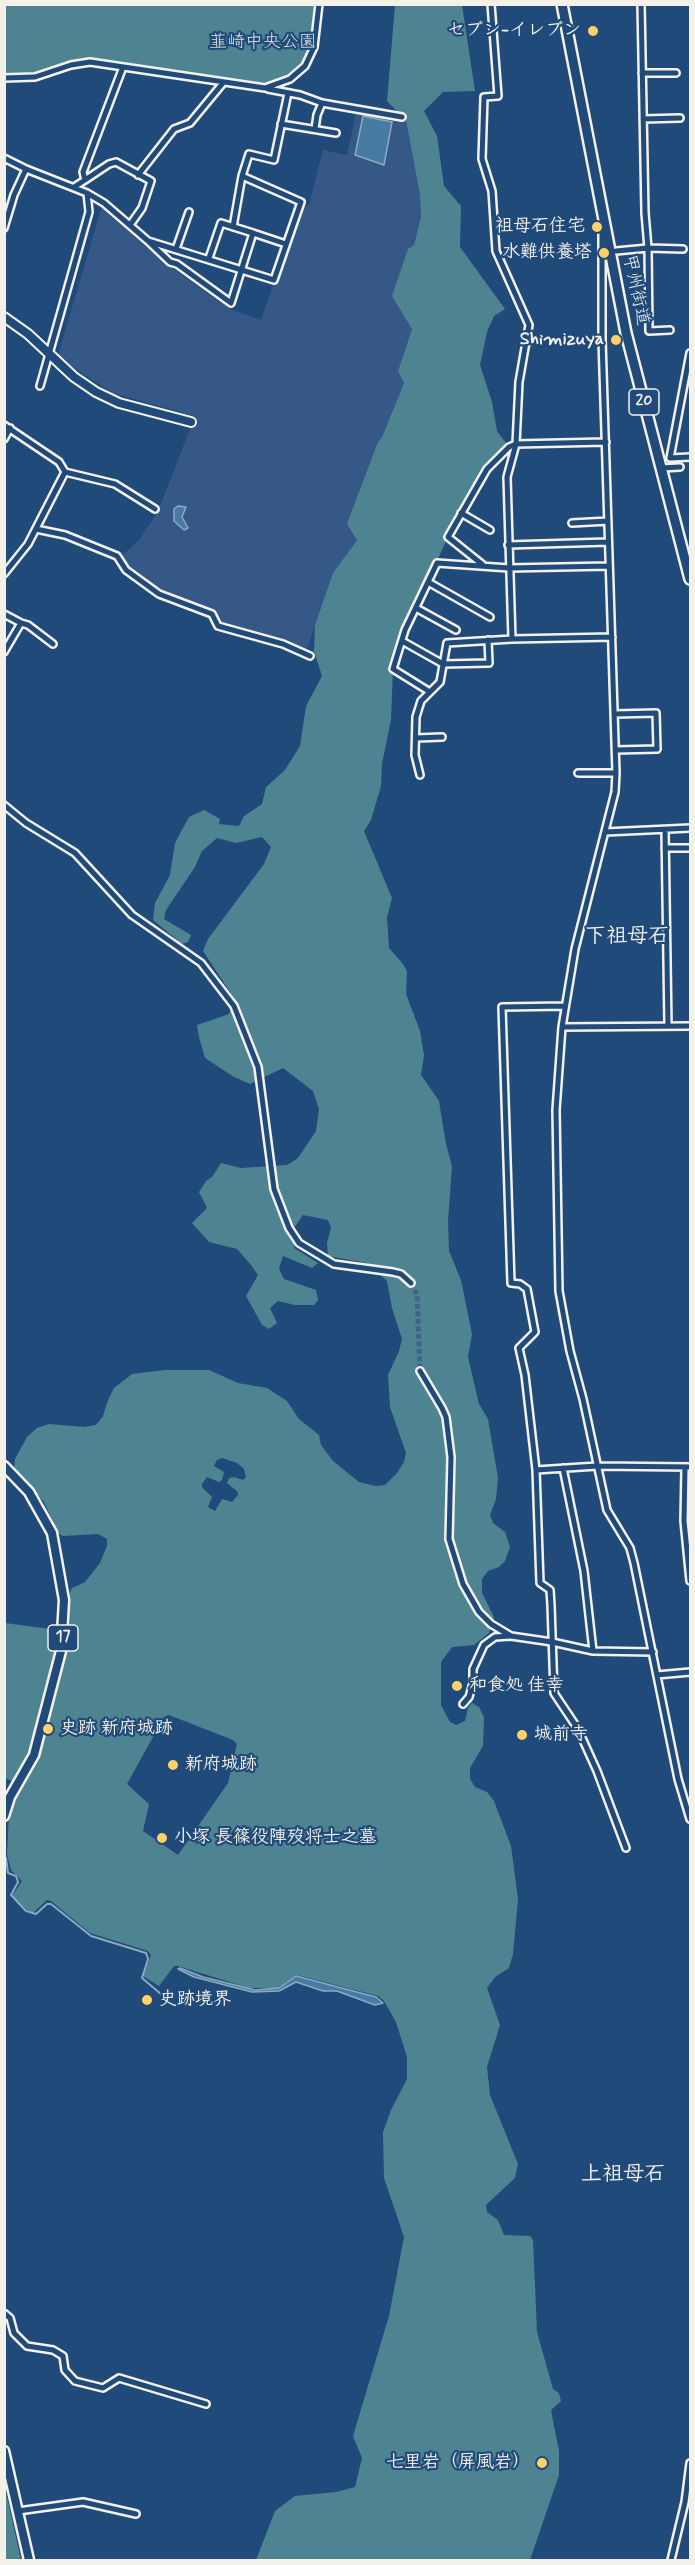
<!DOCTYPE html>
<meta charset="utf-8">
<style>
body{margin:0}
#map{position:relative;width:695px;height:2565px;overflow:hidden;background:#1f4a7a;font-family:Mynerve,sans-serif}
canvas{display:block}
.frame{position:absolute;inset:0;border:6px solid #f4f1e8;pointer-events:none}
</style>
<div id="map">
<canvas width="695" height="2565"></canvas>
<div class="frame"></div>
</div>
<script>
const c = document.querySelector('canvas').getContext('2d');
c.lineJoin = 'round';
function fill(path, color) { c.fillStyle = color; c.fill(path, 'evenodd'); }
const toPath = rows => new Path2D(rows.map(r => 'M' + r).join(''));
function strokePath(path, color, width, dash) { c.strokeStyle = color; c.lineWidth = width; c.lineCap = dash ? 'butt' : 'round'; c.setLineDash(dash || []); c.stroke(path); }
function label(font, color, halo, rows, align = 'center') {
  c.font = font + ' Mynerve,"Klee One",sans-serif'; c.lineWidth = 4.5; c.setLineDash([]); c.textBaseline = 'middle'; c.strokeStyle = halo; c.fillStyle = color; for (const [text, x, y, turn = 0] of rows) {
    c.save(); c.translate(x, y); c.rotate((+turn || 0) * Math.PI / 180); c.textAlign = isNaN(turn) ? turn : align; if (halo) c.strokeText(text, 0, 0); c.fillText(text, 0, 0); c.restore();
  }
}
fill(toPath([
 [356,112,406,120,420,195,421,217,414,245,412,328,398,371,404,383,382,437,378,442,370,467,357,540,333,573,306,652,219,625,214,612,160,591,128,568,120,557,139,540,158,511,195,416,113,393,80,372,58,355,102,206,166,264,230,309,261,320,273,285,280,277,303,208,309,205,323,150,347,155]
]), '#355887');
fill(toPath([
 [5,5,316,5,311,46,302,63,284,78,274,82,256,83,84,59,35,74,5,74],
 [395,5,462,5,475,91,443,92,424,111,437,136,444,186,461,206,460,247,505,309,494,316,487,332,480,365,492,402,497,431,509,447,487,469,448,537,405,630,393,669,391,720,382,764,381,786,371,820,364,831,392,898,387,917,389,948,403,964,407,971,406,994,420,1031,424,1055,421,1075,439,1101,446,1144,452,1166,448,1221,449,1251,461,1280,472,1334,468,1357,479,1404,488,1419,498,1478,496,1499,490,1515,493,1523,505,1532,510,1547,505,1561,499,1567,488,1571,482,1579,482,1593,494,1617,489,1633,474,1645,452,1647,441,1662,441,1705,450,1722,456,1725,465,1721,468,1708,472,1703,479,1707,484,1717,483,1746,470,1768,470,1779,475,1787,487,1792,494,1801,511,1846,518,1899,513,1954,509,1968,495,1977,487,1988,500,2025,487,2067,490,2095,518,2164,515,2178,486,2205,487,2212,498,2220,504,2235,530,2236,533,2240,537,2332,553,2389,559,2393,561,2401,551,2410,559,2451,559,2475,530,2560,256,2560,275,2511,295,2496,336,2492,355,2487,362,2458,353,2436,389,2316,404,2237,384,2178,383,2132,391,2110,407,2079,407,2057,396,2022,384,2001,378,1996,297,1975,278,1988,249,1988,178,1966,174,1966,159,1986,143,1976,151,1955,148,1951,90,1933,51,1901,47,1900,33,1913,29,1912,12,1896,22,1881,11,1870,7,1855,9,1813,14,1798,34,1762,66,1640,69,1595,72,1588,85,1582,100,1563,107,1546,107,1539,98,1534,63,1536,58,1533,44,1502,14,1468,15,1459,27,1437,37,1428,49,1424,84,1427,96,1425,103,1416,108,1400,114,1388,132,1374,165,1370,209,1370,238,1383,267,1388,287,1401,299,1419,319,1435,321,1445,333,1461,359,1482,375,1486,385,1485,397,1473,404,1462,406,1453,390,1407,388,1375,399,1351,402,1339,392,1308,387,1281,367,1263,328,1256,327,1243,331,1228,328,1220,303,1215,294,1228,294,1248,318,1263,312,1268,283,1256,279,1269,284,1279,316,1290,318,1300,314,1305,295,1305,278,1301,270,1308,277,1323,269,1329,262,1325,246,1296,258,1275,251,1265,237,1249,209,1242,192,1223,207,1208,199,1192,206,1181,212,1177,221,1163,241,1168,287,1165,298,1158,316,1131,319,1109,313,1091,283,1068,250,1084,234,1077,205,1058,199,1037,197,1025,229,1014,234,998,203,951,208,939,264,864,271,847,262,837,236,843,217,838,202,851,195,867,166,910,164,919,191,935,188,942,182,944,153,920,155,903,170,875,175,843,189,817,204,810,220,819,219,824,239,826,244,816,262,804,266,787,285,770,300,746,306,706,322,676,314,651,315,625,333,573,357,540,347,524,378,442,382,437,404,383,398,371,412,329,392,296,408,249,414,245,421,217,420,195,406,120,387,101],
 [222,1458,237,1463,244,1469,246,1477,243,1480,234,1477,229,1478,227,1483,237,1491,238,1495,232,1502,222,1499,215,1511,208,1507,212,1497,202,1487,202,1484,207,1477,219,1482,222,1480,224,1472,214,1466,217,1460],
 [169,1715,233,1740,237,1744,228,1783,178,1855,143,1831,149,1804,127,1784,164,1717],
 [5,1623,57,1630,59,1634,53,1667,30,1755,23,1768,12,1781,5,1778],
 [5,2489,10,2510,21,2560,5,2560]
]), '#4e8492');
const water = toPath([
 [363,116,392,122,384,165,355,155,363,116],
 [178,506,186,507,182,517,188,528,184,530,174,521,174,509,178,506],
 [180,1968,203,1977,255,1990,279,1988,296,1976,376,1997,383,2003,375,2005,337,1991,323,1991,296,1982,279,1991,252,1992,194,1977,178,1969,180,1968]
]);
fill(water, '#477aa4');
strokePath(water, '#8caabf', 1.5);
strokePath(toPath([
 [6,1858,8,1873,16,1876,18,1882,11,1895,26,1911,36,1914,47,1904,51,1904,91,1936,146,1953,148,1959,142,1978,168,2000]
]), '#8caabf', 2);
strokePath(toPath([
 [411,1283,417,1294,420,1371]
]), '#3f638a', 5, [5, 2.5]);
const street = toPath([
 [491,4,498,96,484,97,482,159,492,191,496,251,529,325,519,382,516,444,507,477,512,639],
 [642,73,676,73],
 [4,78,35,77,71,65,90,62,265,88,290,79,305,66,314,47,319,4],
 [268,89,300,95,322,103,402,117],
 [643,119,680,118],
 [281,124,336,133],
 [315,129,317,115,322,103],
 [4,158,26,169,87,193,104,203,148,241,274,280,301,202,242,176],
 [138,175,174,129,190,123,223,83],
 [85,180,109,164,116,162,151,181,142,208,130,225],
 [74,187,85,180,83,172,123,67],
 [233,227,242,176,249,154,274,160,288,93],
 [602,227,602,340,616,773,615,792,575,949,562,1027,556,1110,559,1291,570,1351,583,1399,607,1510,630,1548,634,1563,678,1779,690,1819],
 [4,228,14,195,26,169],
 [253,233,286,244],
 [149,242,170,262,177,264,231,303,253,233,221,223,209,258],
 [176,249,189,212],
 [616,251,648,248,645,213,641,4],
 [670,330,649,331,648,248,683,249],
 [690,353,670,458,690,457],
 [40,386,89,212,87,193],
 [4,425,59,462,65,472,115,484,155,509],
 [4,439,10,428],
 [661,468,680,467],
 [461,513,490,530],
 [572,523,608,521],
 [36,529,65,535,117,556,126,570,159,594,212,614,218,626,283,644,310,656],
 [508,545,608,542],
 [483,565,448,537,487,469,509,447,516,444,606,442],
 [4,574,28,544,65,472],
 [428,582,490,617],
 [416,608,456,630],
 [4,614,21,623,4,652],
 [21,623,28,625,53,644],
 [402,641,443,664,489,663,488,640],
 [430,692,393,669,405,630,437,563,509,568,609,566],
 [615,714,656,713,657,749,616,750],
 [416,738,442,737],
 [578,773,616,773],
 [420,775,415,755,416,717,421,701,440,682,447,643,512,639,612,637],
 [4,805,26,823,75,853,132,915,201,963,234,1006,258,1067,274,1189,289,1228,299,1243,334,1264,393,1272,401,1274,411,1283],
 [665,830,668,1026],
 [605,832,690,828],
 [665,848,690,848],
 [565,1006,502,1007,511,1283,520,1284,527,1289,535,1332,519,1348,525,1375,536,1470,540,1583,550,1590,551,1605,554,1693,578,1729,597,1771,626,1848],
 [562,1027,690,1026],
 [420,1371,442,1408,446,1417,451,1457,449,1539,463,1584,479,1612,491,1624,511,1636,552,1642,593,1651,653,1652],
 [685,1467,684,1521,690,1581],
 [563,1468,584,1571,593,1651],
 [536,1470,597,1466,690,1467],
 [657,1675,690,1672],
 [463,1704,469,1697,473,1683,473,1669,484,1645,495,1637,510,1636],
 [4,2313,10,2318,14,2333,27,2346,53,2350,63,2356,65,2370,75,2381,103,2388,119,2378,206,2404],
 [18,2511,83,2502,136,2514],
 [671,2560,685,2502,690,2463]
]);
const secondary = toPath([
 [4,317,28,334,74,377,96,392,119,403,191,422]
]);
const primary = toPath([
 [4,1466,29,1492,52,1533,64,1600,61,1651,34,1755,10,1797,4,1816],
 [4,2451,29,2560]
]);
const highway = toPath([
 [562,4,626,333,690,579]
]);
strokePath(street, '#f4f1e8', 10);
strokePath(secondary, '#f4f1e8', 12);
strokePath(primary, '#f4f1e8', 13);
strokePath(highway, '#f4f1e8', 14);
strokePath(street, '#1f4a7a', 5);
strokePath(secondary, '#1f4a7a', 8);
strokePath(primary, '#1f4a7a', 8);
strokePath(highway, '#1f4a7a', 9);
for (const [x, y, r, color] of [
 [593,31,6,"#ffd166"],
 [597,227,6,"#ffd166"],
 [604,253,6,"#ffd166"],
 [616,340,6,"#ffd166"],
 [457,1686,6,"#ffd166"],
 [48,1729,6,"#ffd166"],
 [522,1735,6,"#ffd166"],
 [173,1765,6,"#ffd166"],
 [162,1838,6,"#ffd166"],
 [147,2000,6,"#ffd166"],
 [542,2463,6,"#ffd166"]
]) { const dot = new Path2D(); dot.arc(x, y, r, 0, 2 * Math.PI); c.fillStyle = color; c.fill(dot); strokePath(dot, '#1f4a7a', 2); }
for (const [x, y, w] of [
 [644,402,30],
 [63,1638,30]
]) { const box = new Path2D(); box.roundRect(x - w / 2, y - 13, w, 26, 4.5); c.fillStyle = '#1f4a7a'; c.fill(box); strokePath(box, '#f4f1e8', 1.5); }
label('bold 16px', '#f4f1e8', null, [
 ["20",644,402],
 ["17",63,1638]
]);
label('bold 18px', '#f4f1e8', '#1f4a7a', [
 ["セブン-イレブン",581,31,"right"],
 ["祖母石住宅",585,227,"right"],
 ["水難供養塔",592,253,"right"],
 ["Shimizuya",604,340,"right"],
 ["和食処 佳幸",469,1686],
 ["史跡 新府城跡",60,1729],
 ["城前寺",534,1735],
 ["新府城跡",185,1765],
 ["小塚 長篠役陣歿将士之墓",174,1838],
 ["史跡境界",159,2000],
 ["七里岩（屏風岩）",530,2463,"right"]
], 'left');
label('18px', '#dbe1db', '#1f4a7a', [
 ["韮崎中央公園",263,43]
]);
label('18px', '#f4f1e8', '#1f4a7a', [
 ["甲州街道",635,290,78]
]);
label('bold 21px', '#f4f1e8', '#1f4a7a', [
 ["下祖母石",627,938],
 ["上祖母石",623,2176]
]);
</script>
